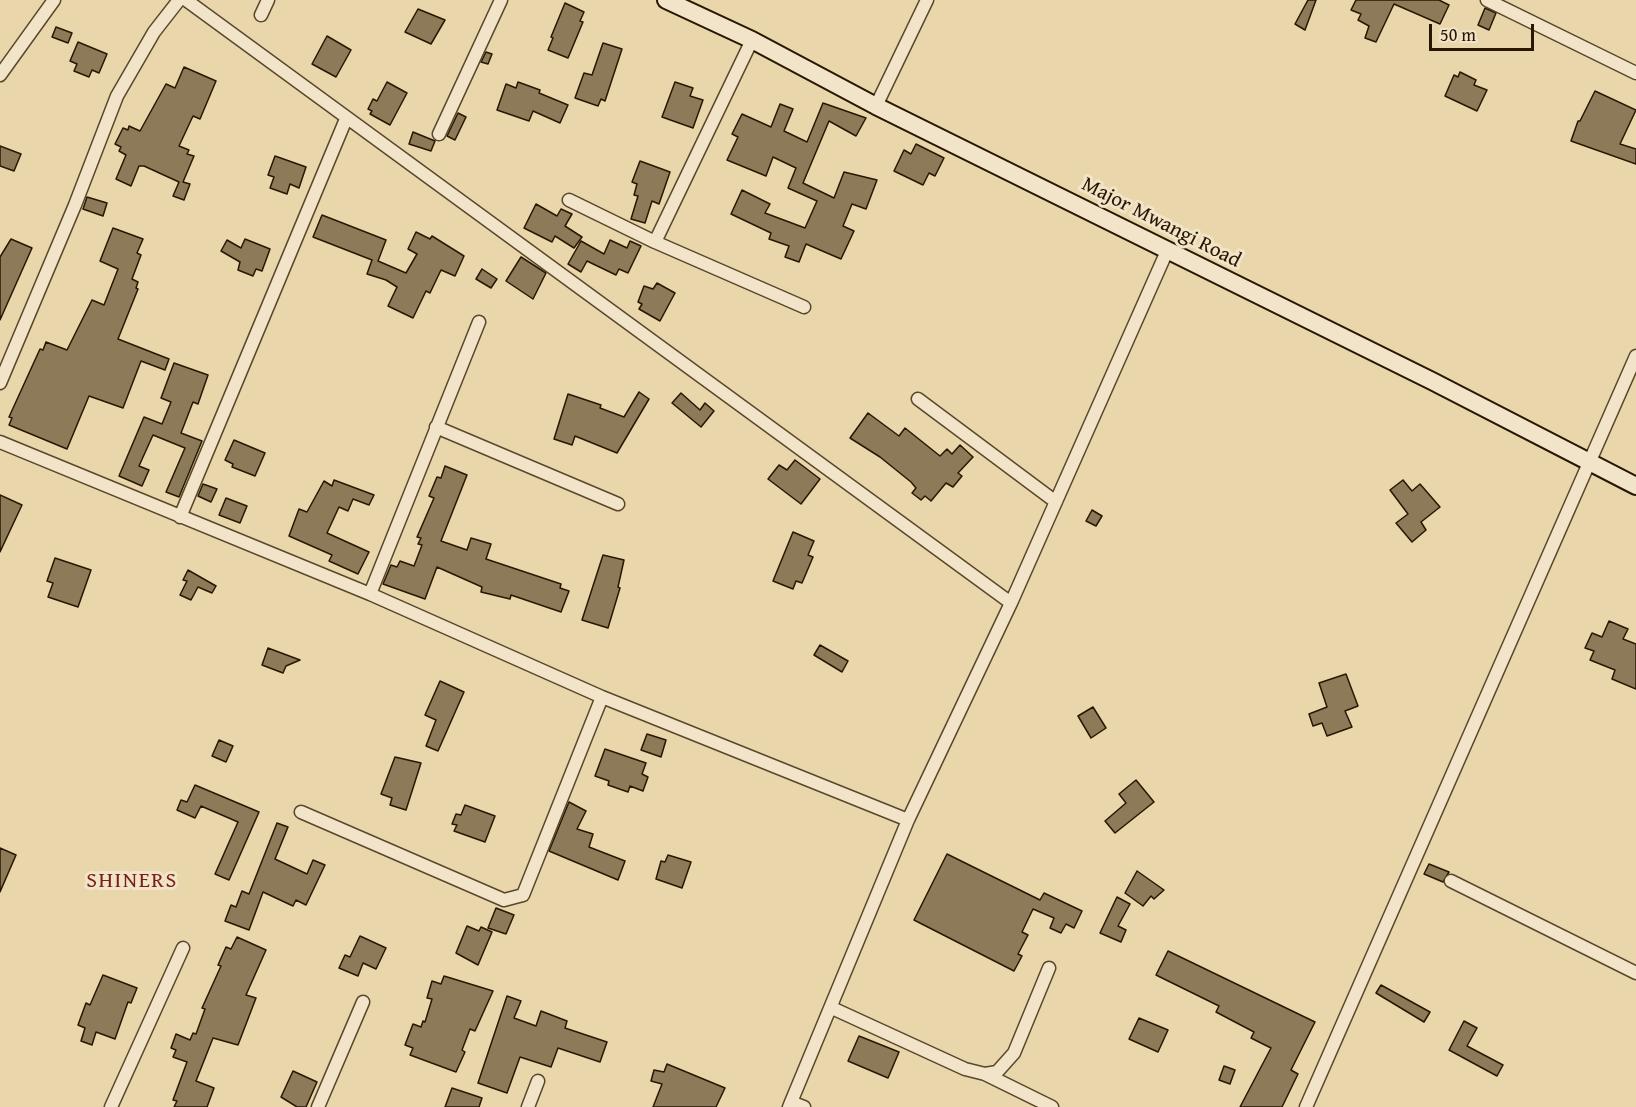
<!DOCTYPE html>
<style>
body{margin:0}
#map{position:relative;width:1636px;height:1107px;overflow:hidden;background:#ead6ab;font-family:"Gentium Book Plus",serif}
canvas{display:block}
.scale{position:absolute;left:1429px;top:24px;width:105px;height:27px;box-sizing:border-box;border:3px solid #291701;border-top:0;padding-left:8px;font-size:18px;line-height:21px;white-space:nowrap;color:#291701;-webkit-text-stroke:4px #f1e4c8;paint-order:stroke}
</style>
<div id="map">
<canvas width="1636" height="1107"></canvas>
<div class="scale">50 m</div>
</div>
<script>
const c = document.querySelector('canvas').getContext('2d');
c.lineJoin = 'round';
function fill(path, color) { c.fillStyle = color; c.fill(path, 'evenodd'); }
const toPath = rows => new Path2D(rows.map(r => 'M' + r).join(''));
function strokePath(path, color, width, dash) { c.strokeStyle = color; c.lineWidth = width; c.lineCap = dash ? 'butt' : 'round'; c.setLineDash(dash || []); c.stroke(path); }
function label(font, color, halo, rows, align = 'center') {
  c.font = font + ' "Gentium Book Plus",serif'; c.lineWidth = 6; c.setLineDash([]); c.textBaseline = 'middle'; c.strokeStyle = halo; c.fillStyle = color; for (const [text, x, y, turn = 0] of rows) {
    c.save(); c.translate(x, y); c.rotate((+turn || 0) * Math.PI / 180); c.textAlign = isNaN(turn) ? turn : align; if (halo) c.strokeText(text, 0, 0); c.fillText(text, 0, 0); c.restore();
  }
}
const building = toPath([
 [1308,0,1316,0,1305,30,1295,24,1308,0],
 [1356,0,1439,0,1449,5,1440,24,1394,4,1376,42,1365,38,1369,26,1358,20,1361,14,1351,10,1356,0],
 [565,3,584,12,580,21,583,22,568,58,548,50,553,38,551,37,565,3],
 [1485,8,1496,13,1489,30,1478,25,1485,8],
 [418,9,445,20,431,44,405,32,418,9],
 [56,27,72,33,68,43,52,37,56,27],
 [327,36,351,50,336,77,312,64,327,36],
 [78,42,107,54,99,73,92,70,89,77,74,71,77,64,70,61,78,42],
 [603,43,622,49,605,101,601,99,598,106,575,98,584,73,592,75,603,43],
 [486,52,492,54,488,64,481,62,486,52],
 [184,67,216,81,200,119,193,116,179,146,189,150,187,154,194,156,183,182,190,184,184,200,173,196,179,182,144,166,139,166,131,186,116,179,126,155,119,151,121,147,115,144,123,128,128,130,129,126,140,131,166,84,175,88,184,67],
 [1460,72,1476,80,1474,85,1487,90,1477,111,1445,96,1454,75,1458,77,1460,72],
 [387,82,407,93,390,125,370,114,372,111,368,109,373,99,377,101,387,82],
 [518,82,540,90,539,93,568,105,560,123,533,111,529,121,497,110,506,84,516,88,518,82],
 [675,82,693,88,690,96,703,100,693,128,662,117,675,82],
 [1595,91,1636,110,1620,144,1636,149,1636,164,1571,141,1578,121,1580,121,1595,91],
 [823,103,866,118,856,136,829,121,803,183,834,198,844,172,877,180,866,209,852,204,843,226,854,231,841,259,806,244,799,262,785,257,789,246,769,239,771,233,731,214,742,190,770,204,765,213,805,228,817,201,788,188,796,168,773,157,766,176,727,160,738,137,732,134,742,114,771,127,780,104,793,109,784,131,807,142,823,103],
 [458,113,466,117,455,140,447,136,458,113],
 [413,132,435,141,431,151,409,144,413,132],
 [916,144,944,158,935,176,929,173,923,185,894,171,904,150,911,154,916,144],
 [0,146,21,154,14,171,0,166,0,146],
 [275,156,306,167,299,188,290,184,287,194,270,188,274,177,268,175,275,156],
 [640,161,670,172,659,204,652,201,645,223,631,219,638,196,634,195,637,184,632,182,640,161],
 [87,197,107,203,103,216,83,209,87,197],
 [536,204,557,216,561,209,572,214,565,226,582,237,574,248,555,236,552,242,524,228,536,204],
 [322,215,386,240,378,261,406,273,417,254,408,249,416,232,430,239,432,236,464,256,455,276,441,270,430,293,426,291,413,318,388,306,397,287,386,280,367,274,372,260,313,237,322,215],
 [113,228,143,239,137,253,141,255,132,279,138,282,136,288,138,289,118,339,169,359,165,370,141,361,123,408,89,396,67,449,9,425,12,418,9,417,40,349,43,350,46,342,67,350,92,300,104,305,118,269,100,261,113,228],
 [11,239,32,248,0,320,0,257,11,239],
 [245,239,270,249,262,271,256,269,253,276,238,270,240,262,221,251,227,240,241,248,245,239],
 [610,240,627,248,630,241,641,246,628,273,619,269,616,275,587,261,581,272,568,264,581,241,604,254,610,240],
 [521,257,546,273,533,299,506,281,521,257],
 [482,269,497,279,491,288,476,279,482,269],
 [657,283,675,293,660,321,639,309,642,304,638,302,644,286,653,289,657,283],
 [174,363,208,375,198,404,193,402,181,433,202,441,179,497,166,492,185,448,153,435,139,466,149,470,142,486,119,476,144,417,162,424,171,402,161,398,174,363],
 [639,392,649,399,617,453,575,436,572,445,554,439,568,394,601,405,600,408,624,417,639,392],
 [681,393,700,410,705,403,714,411,701,427,672,403,681,393],
 [868,413,899,436,905,428,940,456,947,449,952,454,960,445,973,457,958,473,962,476,953,487,946,483,931,501,925,496,921,500,912,493,916,488,911,482,880,457,850,438,868,413],
 [234,440,265,453,255,476,232,467,233,464,225,460,234,440],
 [795,460,820,479,801,504,768,479,779,465,787,470,795,460],
 [445,466,467,475,441,541,467,550,471,538,491,544,486,559,561,584,560,588,569,591,561,612,511,595,510,599,481,592,482,587,437,567,425,599,383,584,391,565,397,567,400,561,414,566,422,545,418,544,421,538,417,537,434,498,429,496,437,477,441,478,445,466],
 [334,480,374,495,369,505,353,499,348,511,339,507,327,533,369,552,358,574,329,561,332,555,289,536,299,509,307,512,324,481,332,486,334,480],
 [1403,480,1412,491,1420,484,1440,507,1421,522,1426,530,1412,542,1396,523,1408,514,1390,490,1403,480],
 [203,484,217,489,211,502,198,496,203,484],
 [0,495,22,505,0,552,0,495],
 [226,498,247,506,240,523,219,515,226,498],
 [1092,510,1102,516,1096,526,1086,521,1092,510],
 [793,532,814,541,808,555,813,557,802,583,796,581,793,589,773,581,793,532],
 [603,555,624,560,618,587,620,588,608,628,582,620,603,555],
 [55,558,91,570,78,607,48,597,53,583,47,581,55,558],
 [188,570,216,586,212,593,198,587,191,600,180,595,187,581,183,580,188,570],
 [1609,621,1628,629,1623,639,1636,644,1636,689,1612,679,1615,670,1590,660,1594,651,1585,648,1592,633,1602,637,1609,621],
 [820,645,848,661,842,672,814,655,820,645],
 [268,648,300,660,286,666,283,673,262,665,268,648],
 [1346,674,1358,706,1345,711,1352,727,1327,736,1322,723,1313,726,1309,714,1327,707,1319,683,1346,674],
 [440,681,464,692,438,751,426,746,436,720,425,715,440,681],
 [1093,707,1106,728,1091,738,1078,716,1093,707],
 [647,734,666,740,661,757,641,750,647,734],
 [219,740,233,746,226,762,212,756,219,740],
 [605,749,646,763,642,774,648,777,643,791,630,786,628,792,608,785,609,781,595,776,605,749],
 [395,757,421,763,406,810,390,805,392,798,381,794,395,757],
 [1136,780,1154,802,1115,833,1105,821,1126,803,1119,794,1136,780],
 [195,785,259,812,229,880,215,874,238,822,201,806,195,818,177,810,181,800,187,802,195,785],
 [569,802,586,811,577,829,593,834,589,847,625,861,618,880,549,851,569,802],
 [465,805,495,816,485,842,454,831,457,825,452,824,456,814,461,815,465,805],
 [277,823,288,827,275,859,307,874,313,860,325,865,306,905,296,900,293,906,263,892,249,930,225,921,231,905,236,907,242,891,249,894,277,823],
 [0,848,16,855,0,892,0,848],
 [947,854,1040,900,1044,893,1082,911,1074,928,1066,924,1061,933,1050,928,1054,918,1033,909,1022,932,1028,935,1018,954,1022,956,1014,971,914,920,947,854],
 [668,855,691,862,682,888,656,879,661,861,665,862,668,855],
 [1429,864,1449,872,1443,882,1424,874,1429,864],
 [1137,871,1164,890,1154,899,1151,896,1143,906,1125,893,1137,871],
 [1117,897,1130,904,1118,926,1126,930,1121,942,1100,933,1117,897],
 [496,908,514,915,506,934,488,928,496,908],
 [467,926,479,931,481,927,492,932,478,965,456,953,467,926],
 [360,936,386,948,376,969,363,963,358,976,339,968,345,955,350,957,360,936],
 [237,937,266,950,246,995,256,998,238,1045,213,1038,196,1081,214,1088,207,1107,174,1107,177,1101,173,1100,187,1062,173,1057,176,1050,171,1048,176,1034,190,1040,193,1033,196,1034,205,1009,202,1008,221,966,218,965,226,947,231,949,237,937],
 [1168,951,1315,1022,1291,1070,1298,1074,1282,1107,1240,1107,1271,1048,1251,1038,1254,1032,1216,1012,1219,1006,1156,975,1168,951],
 [103,975,137,988,131,1003,128,1002,115,1039,96,1032,92,1045,81,1041,85,1028,78,1025,86,1003,90,1005,103,975],
 [444,976,493,991,475,1031,470,1029,462,1050,465,1052,456,1072,410,1055,413,1048,405,1045,413,1024,421,1027,423,1021,425,1022,432,999,427,998,432,981,441,984,444,976],
 [1381,985,1430,1012,1424,1022,1376,993,1381,985],
 [507,996,521,1001,514,1018,536,1026,541,1011,567,1021,565,1028,607,1042,600,1062,558,1048,551,1067,520,1057,507,1093,478,1083,507,996],
 [1139,1018,1168,1030,1158,1052,1129,1039,1139,1018],
 [1464,1021,1477,1028,1467,1046,1503,1065,1497,1076,1449,1050,1464,1021],
 [859,1036,899,1052,888,1078,848,1061,859,1036],
 [667,1064,725,1088,716,1107,653,1107,662,1084,651,1081,654,1070,664,1072,667,1064],
 [1224,1066,1235,1070,1230,1084,1219,1080,1224,1066],
 [293,1071,317,1082,306,1107,297,1107,281,1097,293,1071],
 [452,1088,482,1098,479,1107,445,1107,452,1088]
]);
fill(building, '#8d7a59');
strokePath(building, '#291701', 1.5);
const street = toPath([
 [186,0,1011,603],
 [1487,0,1636,73],
 [261,15,268,0],
 [0,75,54,0],
 [876,106,927,0],
 [439,134,501,0],
 [569,200,655,242,804,307],
 [655,242,752,40],
 [0,383,75,205,117,96,154,32,179,0],
 [918,399,1056,502],
 [436,427,618,504],
 [0,442,370,594,602,697,908,820],
 [180,517,346,119],
 [370,594,479,322],
 [301,812,504,900,523,895,602,697],
 [1451,881,1636,973],
 [832,1008,965,1069,985,1074,997,1072,1014,1053,1049,968],
 [985,1074,1052,1107],
 [791,1102,804,1107],
 [111,1107,183,948],
 [318,1107,363,1002],
 [528,1107,538,1081],
 [789,1107,908,820,1011,603,1167,251],
 [1306,1107,1636,356]
]);
const secondary = toPath([
 [666,0,752,40,876,106,1432,381,1636,486]
]);
strokePath(street, '#59472c', 15);
strokePath(secondary, '#291701', 20);
strokePath(street, '#f1e4c8', 12);
strokePath(secondary, '#f1e4c8', 16);
label('21px', '#291701', '#f1e4c8', [
 ["Major Mwangi Road",1161,223,27]
]);
c.letterSpacing = '1.5px';
label('22px', '#7a1f14', '#f1e4c8', [
 ["SHINERS",132,881]
]);
c.letterSpacing = '0px';
</script>
